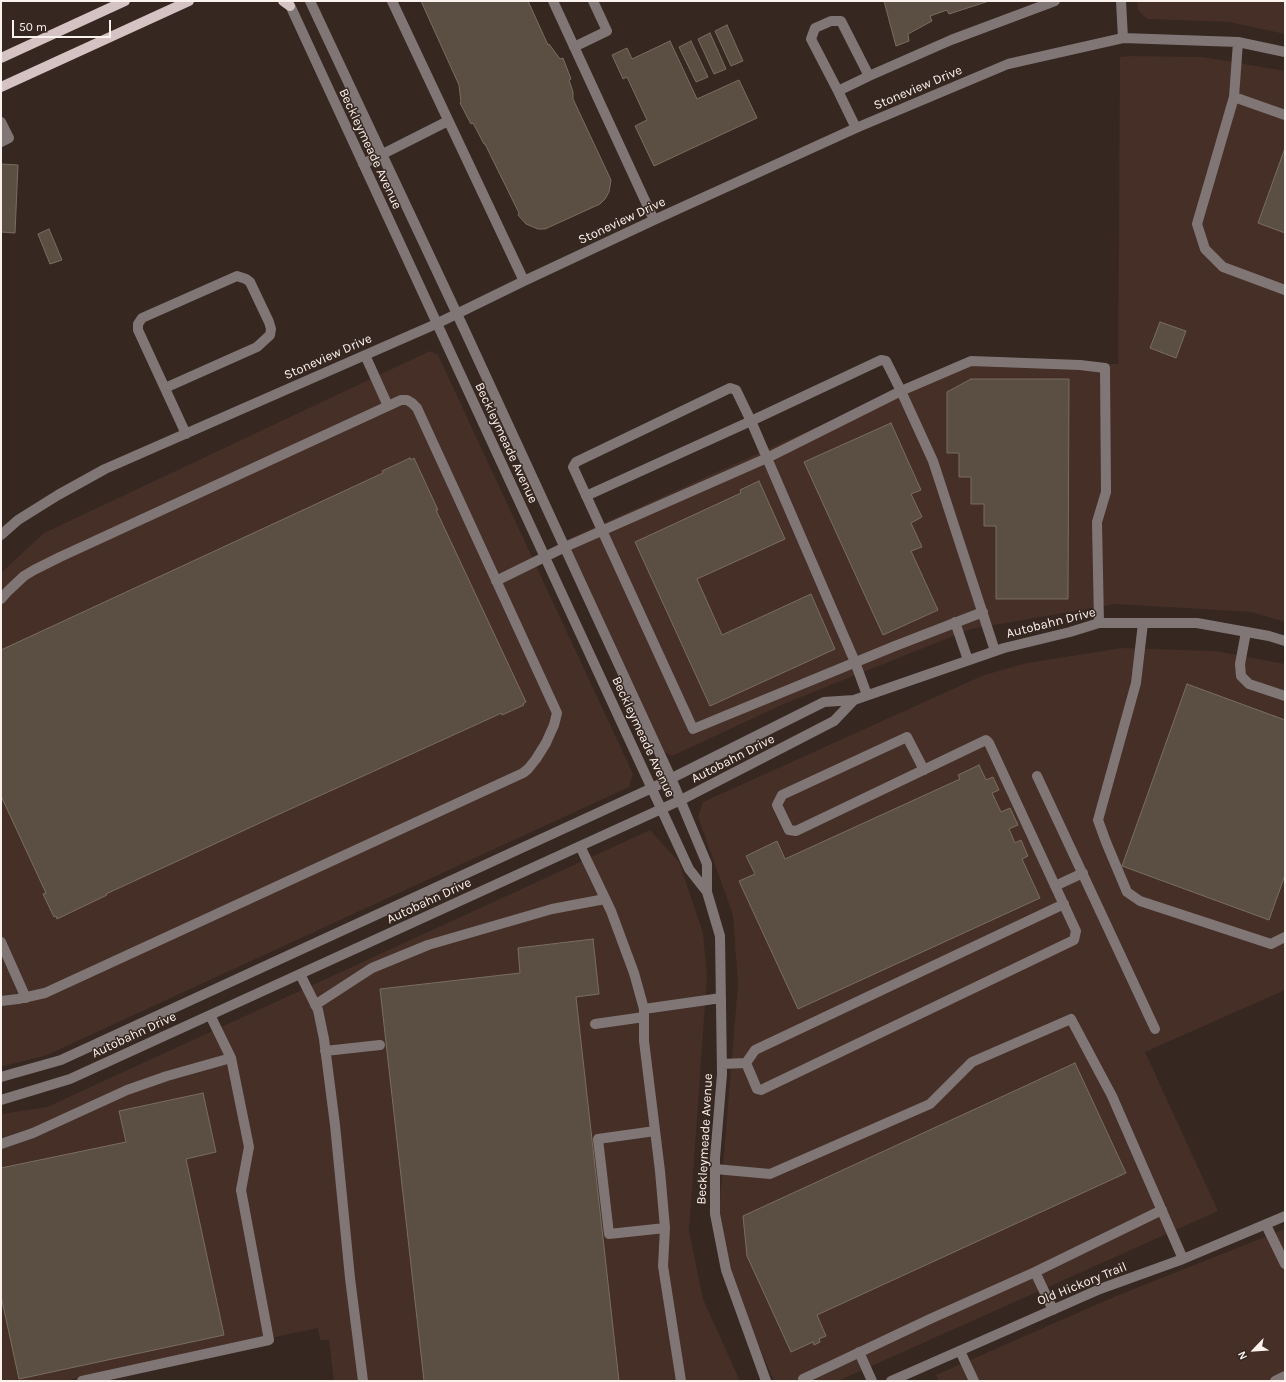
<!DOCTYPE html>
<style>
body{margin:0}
#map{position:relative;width:1286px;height:1382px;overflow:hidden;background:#362721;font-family:Karla,sans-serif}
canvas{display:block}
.frame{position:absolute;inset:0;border:2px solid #fcf2ed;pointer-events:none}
.north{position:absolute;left:1234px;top:1330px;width:40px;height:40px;-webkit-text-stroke:3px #362721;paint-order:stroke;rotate:245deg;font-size:11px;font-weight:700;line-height:16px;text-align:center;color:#fcf2ed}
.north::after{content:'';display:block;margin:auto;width:14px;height:18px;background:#fcf2ed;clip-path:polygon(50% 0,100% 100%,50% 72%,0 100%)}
.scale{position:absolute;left:12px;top:20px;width:99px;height:18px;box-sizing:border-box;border:2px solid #fcf2ed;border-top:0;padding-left:5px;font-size:12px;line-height:14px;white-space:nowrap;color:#fcf2ed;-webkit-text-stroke:3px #362721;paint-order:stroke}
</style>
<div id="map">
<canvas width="1286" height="1382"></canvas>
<div class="frame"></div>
<div class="north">N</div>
<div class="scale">50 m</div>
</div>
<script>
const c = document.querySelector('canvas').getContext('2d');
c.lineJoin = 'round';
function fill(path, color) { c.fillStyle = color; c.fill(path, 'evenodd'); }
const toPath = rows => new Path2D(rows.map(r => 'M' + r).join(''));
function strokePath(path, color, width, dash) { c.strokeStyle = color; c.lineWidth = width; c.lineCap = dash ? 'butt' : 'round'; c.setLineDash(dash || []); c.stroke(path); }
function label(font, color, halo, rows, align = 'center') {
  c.font = font + ' Karla,sans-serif'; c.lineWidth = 3; c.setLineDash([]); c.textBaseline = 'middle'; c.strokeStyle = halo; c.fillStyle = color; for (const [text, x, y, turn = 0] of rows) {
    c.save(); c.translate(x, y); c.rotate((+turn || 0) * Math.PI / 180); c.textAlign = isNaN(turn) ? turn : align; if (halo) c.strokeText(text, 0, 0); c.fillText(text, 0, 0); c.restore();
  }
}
fill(toPath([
 [1137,1,1285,1,1285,34,1229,22,1147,19,1138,10],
 [1130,56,1203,57,1285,71,1285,622,1251,612,1115,604,971,629,786,703,672,756,659,749,564,541,959,363,1118,364,1120,57],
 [430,351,438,355,633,774,629,787,47,1055,1,1067,1,573,44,533],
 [1122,648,1215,651,1285,664,1285,990,1145,1052,1218,1211,838,1381,774,1381,726,1271,718,1224,738,985,733,915,698,817,703,802,984,675,1027,663],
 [650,830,679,862,703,933,707,977,689,1231,703,1299,740,1381,334,1381,329,1340,320,1340,318,1328,64,1381,1,1381,1,1114,47,1107],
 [1285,1229,1285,1381,939,1381,936,1375,1116,1296]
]), '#452f27');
const building = toPath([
 [421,1,528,1,548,45,549,44,560,59,563,58,571,79,569,80,573,92,573,99,611,180,609,192,605,199,600,204,545,229,538,229,526,224,518,215,519,213,485,144,484,144,473,123,471,124,460,103,461,102,459,85,421,1],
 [884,1,989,1,949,14,947,10,930,16,932,21,908,34,909,41,896,46,884,1],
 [727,25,743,61,731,66,715,31,727,25],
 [710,33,726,69,714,74,698,39,710,33],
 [670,41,697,99,739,80,757,118,654,166,635,126,647,120,627,77,623,79,612,55,627,48,632,59,670,41],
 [691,41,708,77,696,82,679,47,691,41],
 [1285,148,1285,233,1258,223,1285,148],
 [1,164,18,165,15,233,1,232,1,164],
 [49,229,62,260,50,264,38,234,49,229],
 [1160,322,1186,331,1176,358,1150,348,1160,322],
 [971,379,1069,379,1068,599,996,599,996,526,984,526,984,504,971,504,971,477,959,477,959,453,947,453,947,392,971,379],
 [891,423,921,490,911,494,922,517,911,523,922,547,911,551,938,610,883,635,804,462,891,423],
 [410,458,411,460,414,458,438,510,436,510,526,702,523,704,524,705,502,715,501,713,493,717,275,816,106,894,107,895,57,919,56,916,54,917,43,894,46,893,1,796,1,650,383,473,382,471,410,458],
 [759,481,785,539,697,579,722,635,811,594,835,649,710,706,635,542,741,493,740,490,759,481],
 [1187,684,1285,720,1285,875,1269,920,1122,866,1187,684],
 [979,765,986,780,993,777,999,790,992,793,1001,812,1010,808,1018,825,1009,829,1015,843,1021,840,1028,856,1022,859,1040,898,798,1009,739,881,755,874,746,856,777,841,785,859,960,779,958,775,979,765],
 [593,939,599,994,576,997,619,1381,424,1381,380,989,520,973,518,948,593,939],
 [1075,1063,1126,1173,817,1315,826,1336,819,1339,820,1342,814,1345,813,1342,791,1352,747,1256,743,1216,1075,1063],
 [203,1093,216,1152,186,1159,224,1335,19,1379,1,1296,1,1168,126,1142,119,1111,203,1093]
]);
fill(building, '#5a4f42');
strokePath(building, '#7a6d60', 1);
strokePath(toPath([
 [288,1,689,869,707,892],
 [310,1,465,331,671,778,707,864,707,892,720,936,722,1074,715,1158,715,1214,726,1270,766,1381],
 [392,1,524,281],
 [553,1,654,220],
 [1121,1,1123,38],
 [1238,42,1234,97,1197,224,1205,249,1223,267,1285,290],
 [574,47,607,31,593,1],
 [838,91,811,39,815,28,831,21,841,21,869,76],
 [1234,97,1285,115],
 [1,122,9,138,1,142],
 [856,128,838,91,869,76,951,40,1055,1],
 [363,164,448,121],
 [365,355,388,406],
 [165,388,257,347,270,335,271,329,269,322,250,282,246,279,237,276,142,318,138,324,138,330,186,434],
 [586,496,751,421,855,662,867,695],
 [1,535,18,520,58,495,105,469,436,324,524,281,654,220,856,128,1008,64,1123,38,1238,42,1285,52],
 [496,581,565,547,767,458,901,391,933,461,995,651],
 [1,599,8,591,24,576,34,570,60,557,401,400,407,400,412,403,417,408,557,713,554,725,546,743,536,759,528,769,523,773,45,993,18,999,1,1001],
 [983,612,895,646,693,729,573,467,576,462,730,388,736,390,751,421,881,360,886,361,901,391,971,361,1080,365,1105,368,1106,492,1097,522,1099,623],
 [955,622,968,660],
 [1143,623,1136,683,1098,820,1106,842,1127,892,1140,901,1271,944,1285,937],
 [1246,632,1240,664,1241,676,1249,684,1285,696],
 [1037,776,1155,1029],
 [580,846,611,911,634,973,644,1009,721,998],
 [1055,886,1083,873],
 [1,942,26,998],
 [300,974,318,1010,324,1039,335,1125,350,1278,363,1381],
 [315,1005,372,968,428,945,552,909,605,899],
 [644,1009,644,1041,660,1171,665,1228,663,1266,681,1381],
 [595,1024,644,1017],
 [325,1051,380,1045],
 [746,1063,755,1050,1064,904],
 [722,1064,746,1063,757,1089,761,1090,1074,940,1076,931,989,743,986,740,796,831,789,830,777,805,782,795,907,737,924,770],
 [1,1077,61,1060,652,788,824,702,854,700,1004,648,1070,632,1099,623,1197,623,1269,636,1285,641],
 [1,1100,70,1079,681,800,834,721,854,700],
 [655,1131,598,1139,609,1234,665,1228],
 [1,1144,33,1133,127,1090,167,1076,231,1058],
 [715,1169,770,1174,930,1104,972,1062,1071,1019,1112,1096,1183,1259],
 [1266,1225,1285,1264],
 [1035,1272,1053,1310],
 [960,1351,974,1381],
 [859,1352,872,1381],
 [803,1379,930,1319,1035,1272,1162,1210],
 [82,1381,269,1340,241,1190,249,1147,231,1058,210,1015],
 [891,1381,1100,1289,1183,1259,1285,1216],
 [1275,1381,1285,1376]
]), '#807676', 10);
strokePath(toPath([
 [283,1,290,6],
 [1,58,125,1],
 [1,87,189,1]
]), '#d5c2c2', 10);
label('13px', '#fcf2ed', '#362721', [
 ["Stoneview Drive",918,88,-23],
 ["Beckleymeade Avenue",370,149,65],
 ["Stoneview Drive",622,221,-25],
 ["Stoneview Drive",328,357,-24],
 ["Beckleymeade Avenue",506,443,65],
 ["Autobahn Drive",1051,623,-14],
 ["Beckleymeade Avenue",643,737,65],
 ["Autobahn Drive",733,759,-27],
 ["Autobahn Drive",429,901,-25],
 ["Autobahn Drive",134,1035,-25],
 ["Beckleymeade Avenue",705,1139,-87],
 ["Old Hickory Trail",1082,1284,-22]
]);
</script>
